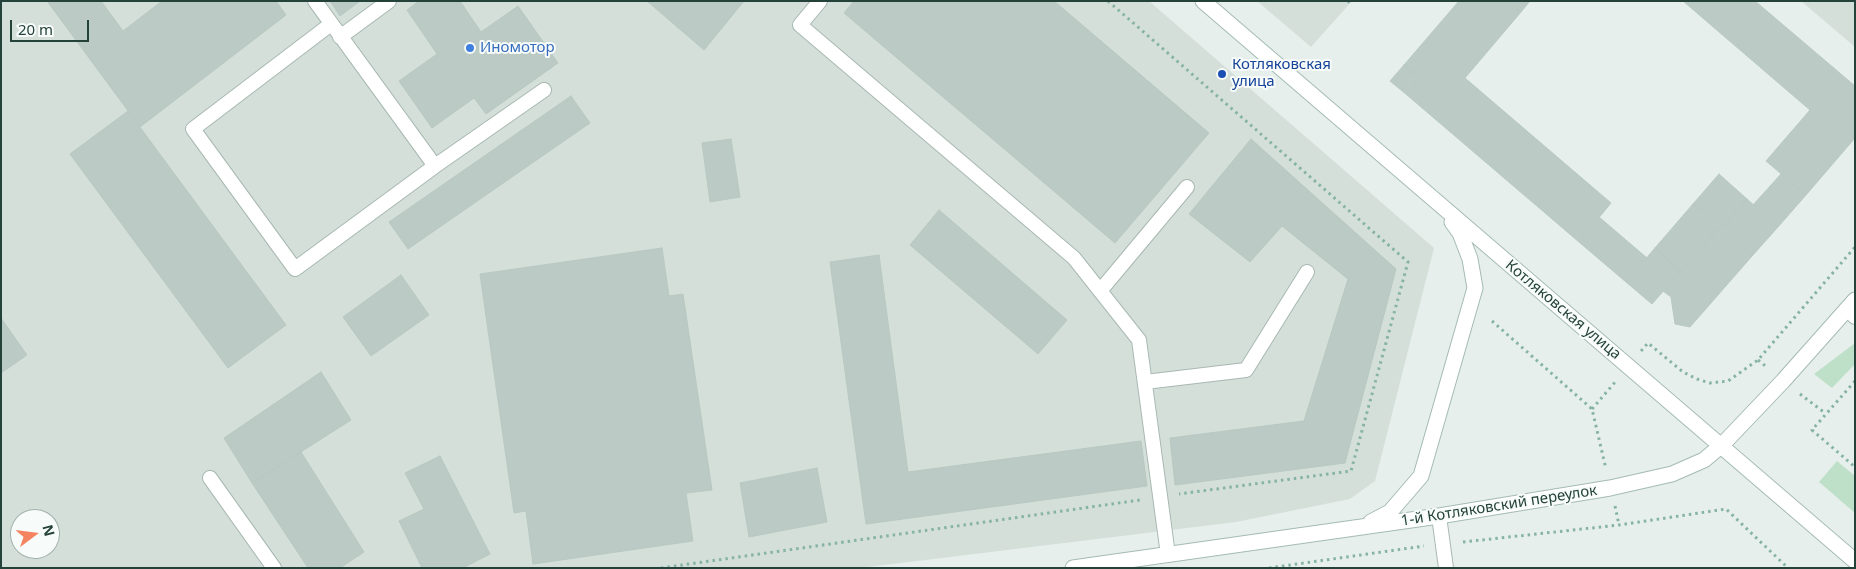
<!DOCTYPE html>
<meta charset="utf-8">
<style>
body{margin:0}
#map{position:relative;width:1856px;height:569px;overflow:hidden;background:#e6efeb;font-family:"Noto Sans",sans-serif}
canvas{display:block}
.frame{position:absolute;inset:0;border:2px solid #24423a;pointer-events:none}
.north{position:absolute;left:10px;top:509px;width:50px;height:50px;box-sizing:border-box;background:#f7fbf9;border:1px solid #a3b1ad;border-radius:50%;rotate:75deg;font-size:14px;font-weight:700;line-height:20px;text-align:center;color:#24423a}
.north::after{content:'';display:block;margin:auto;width:18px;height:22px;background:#f4845f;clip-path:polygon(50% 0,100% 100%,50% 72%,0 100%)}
.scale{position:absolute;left:10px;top:20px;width:79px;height:22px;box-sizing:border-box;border:2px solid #24423a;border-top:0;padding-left:6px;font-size:15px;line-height:18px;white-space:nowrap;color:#24423a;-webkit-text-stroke:4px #f7fbf9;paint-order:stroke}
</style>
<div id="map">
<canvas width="1856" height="569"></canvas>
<div class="frame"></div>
<div class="north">N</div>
<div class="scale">20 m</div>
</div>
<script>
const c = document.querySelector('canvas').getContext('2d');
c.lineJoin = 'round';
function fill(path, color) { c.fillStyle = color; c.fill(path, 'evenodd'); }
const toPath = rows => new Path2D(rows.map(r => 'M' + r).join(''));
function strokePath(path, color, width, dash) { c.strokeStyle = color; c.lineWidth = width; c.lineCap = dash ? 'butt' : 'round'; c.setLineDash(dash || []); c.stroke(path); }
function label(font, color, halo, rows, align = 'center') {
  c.font = font + ' "Noto Sans",sans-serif'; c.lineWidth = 4; c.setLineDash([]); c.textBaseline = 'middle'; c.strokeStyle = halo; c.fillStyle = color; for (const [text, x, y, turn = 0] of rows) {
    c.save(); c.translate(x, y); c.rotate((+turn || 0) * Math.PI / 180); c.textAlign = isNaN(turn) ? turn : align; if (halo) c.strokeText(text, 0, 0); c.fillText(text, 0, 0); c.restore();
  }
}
fill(toPath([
 [1,1,1149,1,1434,248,1375,481,1350,499,1236,522,860,568,1,568],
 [20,519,50,519,50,549,20,549],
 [1257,1,1352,1,1311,47],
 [1801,1,1855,1,1855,47]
]), '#d4dfda');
fill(toPath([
 [1855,343,1855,364,1832,388,1814,374],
 [1837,461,1855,476,1855,513,1819,482]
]), '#bfe0c8');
const building = toPath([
 [47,1,101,1,123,31,162,1,276,1,286,15,140,127,47,1],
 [330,1,360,1,340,16,330,1],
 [419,1,460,1,481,32,518,6,558,63,486,114,474,98,432,128,399,81,437,54,407,10,419,1],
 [647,1,744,1,704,50,647,1],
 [854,1,1054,1,1209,133,1115,243,844,13,854,1],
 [1459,1,1508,1,1521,12,1465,78,1611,203,1579,242,1407,95,1421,79,1404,65,1459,1],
 [1508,1,1530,1,1521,12,1508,1],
 [1683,1,1755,1,1855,86,1855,138,1806,195,1766,161,1810,110,1683,1],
 [1404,65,1421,79,1407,95,1390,81,1404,65],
 [571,96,590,123,408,249,389,222,571,96],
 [128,111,286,325,228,368,70,154,128,111],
 [731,139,740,197,710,202,702,143,731,139],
 [1251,139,1396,269,1345,463,1175,485,1170,438,1304,421,1348,279,1282,226,1250,262,1189,214,1251,139],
 [1719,174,1747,199,1722,228,1693,204,1719,174],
 [1781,174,1806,195,1778,227,1753,205,1781,174],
 [1747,199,1778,227,1753,255,1722,228,1747,199],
 [1693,204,1720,227,1681,271,1655,248,1693,204],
 [939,210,1067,320,1038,354,910,245,939,210],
 [1599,217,1647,258,1626,282,1579,242,1599,217],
 [1720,227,1753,255,1690,327,1675,324,1671,297,1663,291,1720,227],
 [662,248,669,296,683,294,712,490,686,493,693,541,533,564,526,511,514,513,480,274,662,248],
 [1655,248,1681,271,1652,304,1626,282,1655,248],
 [879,255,908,472,1141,441,1147,486,866,524,830,262,879,255],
 [401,275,429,315,371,356,343,317,401,275],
 [1,318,27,355,1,373,1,318],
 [321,372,351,420,252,483,224,438,321,372],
 [301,452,364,552,340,568,308,568,252,483,301,452],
 [440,456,490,554,463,568,422,568,399,521,424,509,405,473,440,456],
 [817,468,827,522,749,537,740,483,817,468]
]);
fill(building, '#bbcac4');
strokePath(building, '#b8c9c2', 1);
const lane = toPath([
 [315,1,435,166,544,90],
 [820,1,800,25,1074,258,1139,340,1168,555],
 [331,24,193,129,295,269,435,166],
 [340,37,389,1],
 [1100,291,1187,187],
 [1847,309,1855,317],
 [1145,382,1246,370,1307,272],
 [210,478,274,568],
 [1439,516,1446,568]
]);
const secondary = toPath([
 [1203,1,1855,561],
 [1371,522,1390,512,1421,476,1475,288,1470,259,1460,233,1452,222],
 [1073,568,1439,516,1610,488,1672,474,1704,460,1722,445,1783,381,1855,300]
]);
strokePath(lane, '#a8b8b2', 16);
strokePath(secondary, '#a4bbb3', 17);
strokePath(toPath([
 [1108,1,1408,262,1351,471,1179,494],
 [1348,1,1350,3],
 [1492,321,1592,409,1606,469],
 [1641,351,1648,343,1683,372,1697,379,1710,383,1728,381,1758,360,1855,247],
 [1758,360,1768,368],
 [1855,381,1812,430,1855,467],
 [1800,394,1825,413],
 [1592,409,1616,381],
 [1615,506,1619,525],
 [1463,542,1619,525,1726,509,1788,568],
 [661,568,1140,500],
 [1269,568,1424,546]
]), '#86b3a5', 3, [2.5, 4]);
strokePath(lane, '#fff', 14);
strokePath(secondary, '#fff', 15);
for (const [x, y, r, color] of [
 [470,48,5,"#3f7fe0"],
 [1222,74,5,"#1a4fb4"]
]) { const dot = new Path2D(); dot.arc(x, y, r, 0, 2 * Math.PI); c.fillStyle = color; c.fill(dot); strokePath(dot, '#f7fbf9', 2); }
label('15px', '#366cbe', '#f7fbf9', [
 ["Иномотор",480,48]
], 'left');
label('15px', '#164399', '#f7fbf9', [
 ["Котляковская",1232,65],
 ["улица",1232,82]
], 'left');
label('15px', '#24423a', '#f7fbf9', [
 ["Котляковская улица",1563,310,40],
 ["1-й Котляковский переулок",1499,506,-9]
]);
</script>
